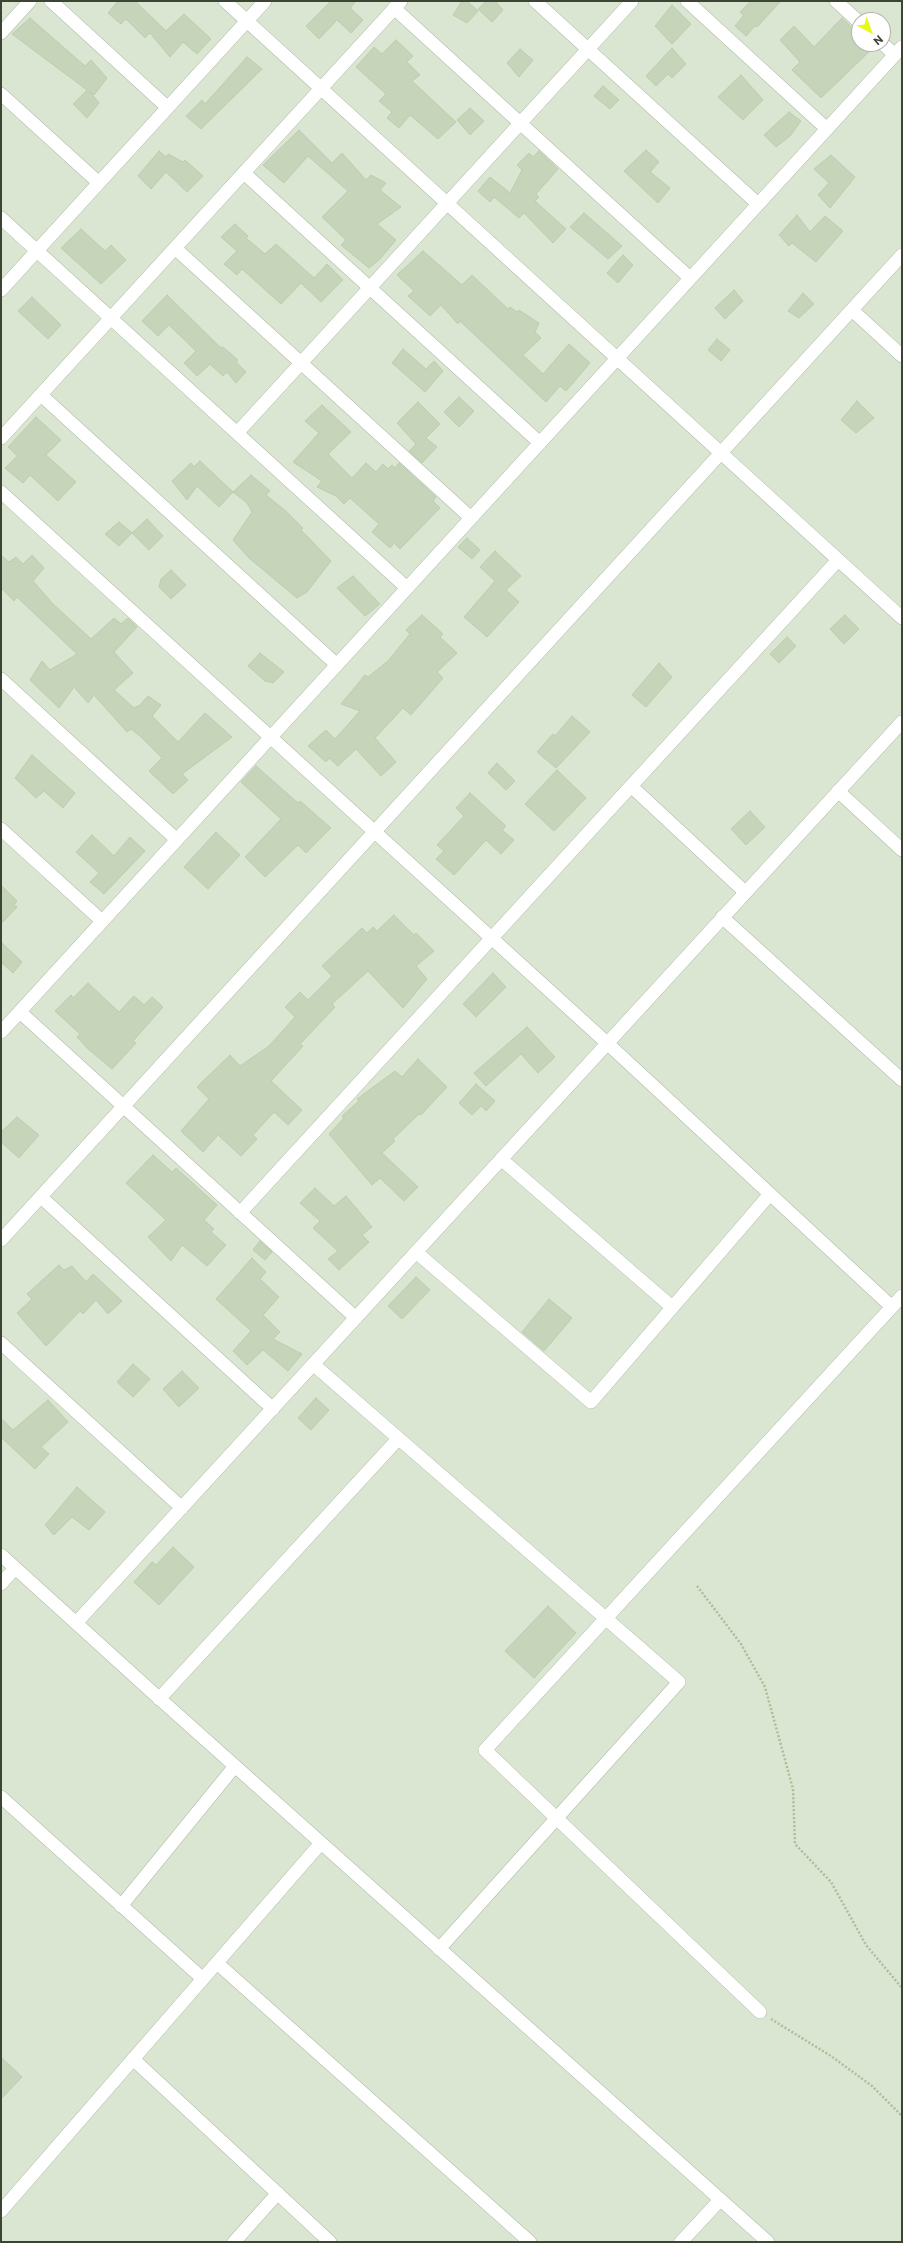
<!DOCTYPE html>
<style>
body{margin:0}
#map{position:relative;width:903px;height:2243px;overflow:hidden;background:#eaf2e4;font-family:Commissioner,sans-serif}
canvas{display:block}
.frame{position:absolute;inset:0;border:2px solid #3c4434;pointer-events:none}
.north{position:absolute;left:851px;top:12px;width:40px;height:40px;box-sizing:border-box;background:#fff;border:1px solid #b1b4ae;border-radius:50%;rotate:139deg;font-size:11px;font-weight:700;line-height:16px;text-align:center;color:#3c4434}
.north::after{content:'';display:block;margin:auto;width:14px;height:18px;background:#e7f915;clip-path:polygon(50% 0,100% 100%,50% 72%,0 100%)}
</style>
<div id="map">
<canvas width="903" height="2243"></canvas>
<div class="frame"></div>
<div class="north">N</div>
</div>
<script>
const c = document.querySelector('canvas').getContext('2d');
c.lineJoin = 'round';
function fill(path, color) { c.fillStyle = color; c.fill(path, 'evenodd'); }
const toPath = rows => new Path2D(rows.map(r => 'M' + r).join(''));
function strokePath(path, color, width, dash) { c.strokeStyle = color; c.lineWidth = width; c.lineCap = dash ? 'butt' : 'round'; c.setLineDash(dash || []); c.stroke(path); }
fill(toPath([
 [1,1,902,1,902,2242,1,2242],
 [859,20,883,20,883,44,859,44]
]), '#dae6d2');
const building = toPath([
 [118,1,135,1,166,31,184,14,211,39,197,54,183,42,170,57,150,33,145,38,126,19,121,24,108,13,118,1],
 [331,1,356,1,350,8,363,20,351,33,337,20,319,39,306,26,331,1],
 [462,1,467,1,478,11,467,23,453,15,462,1],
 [486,1,495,1,503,10,492,22,478,9,486,1],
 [751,1,781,1,757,27,755,26,746,36,735,26,744,15,740,12,751,1],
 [672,5,691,24,672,44,655,26,672,5],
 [30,18,85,66,91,60,107,78,94,95,90,92,99,103,87,118,73,104,87,90,12,34,30,18],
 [842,18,859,34,859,44,875,44,875,46,821,98,792,70,800,62,780,40,794,26,814,47,842,18],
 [396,40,413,56,407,62,420,75,412,81,456,122,438,139,410,115,399,128,387,118,392,112,379,101,386,94,356,67,374,47,382,54,396,40],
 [672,48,686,64,672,78,668,74,656,86,646,76,672,48],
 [520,49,533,60,519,77,507,63,520,49],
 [247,57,262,69,201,129,186,116,202,100,205,104,247,57],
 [741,75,763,100,743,120,718,97,741,75],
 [603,86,619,100,610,109,594,96,603,86],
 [470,108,484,121,470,135,457,120,470,108],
 [789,112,801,121,790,136,776,147,764,135,789,112],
 [299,130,332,163,342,153,366,180,371,175,386,183,380,190,401,207,377,224,396,240,380,259,369,268,341,245,346,240,322,217,348,191,308,156,284,183,263,165,299,130],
 [646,150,659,162,650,172,670,188,658,203,624,171,646,150],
 [159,151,166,157,168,154,183,162,185,160,203,176,187,192,166,172,151,189,138,176,159,151],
 [539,151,558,169,536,194,539,197,535,201,566,229,553,243,524,213,519,218,494,197,490,202,478,191,490,177,510,193,522,170,517,165,529,153,533,157,539,151],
 [831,155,855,177,830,208,818,195,829,183,814,169,831,155],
 [584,213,622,246,608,259,570,227,584,213],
 [797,215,810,232,825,216,843,231,816,262,792,243,789,246,779,235,797,215],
 [235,224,248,236,246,238,265,254,276,244,314,278,327,264,343,280,321,302,301,283,281,304,242,269,237,275,224,264,237,251,221,237,235,224],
 [81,229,105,251,111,245,126,260,101,284,61,248,81,229],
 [423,251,462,285,472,275,508,309,510,307,517,312,519,310,539,323,535,332,541,338,523,355,543,374,569,344,590,363,566,391,560,386,546,402,460,321,458,324,441,305,430,316,408,296,414,291,397,275,423,251],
 [623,255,633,265,618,283,607,273,623,255],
 [734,290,743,301,725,319,715,308,734,290],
 [803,293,814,304,799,318,788,311,803,293],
 [167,295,221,348,223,347,238,360,236,362,246,372,236,383,227,372,223,376,210,364,197,376,184,363,196,351,169,325,158,336,142,321,167,295],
 [32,297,61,325,48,339,18,311,32,297],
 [717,339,730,350,721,361,708,350,717,339],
 [403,349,426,369,434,361,443,371,425,392,392,363,403,349],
 [459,397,474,411,459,427,444,412,459,397],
 [857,401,874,418,856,433,841,420,857,401],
 [418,402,440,424,426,438,437,447,422,463,409,451,416,444,397,423,418,402],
 [322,405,351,432,328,454,352,478,366,463,376,472,383,464,388,469,392,465,395,468,399,463,436,497,433,501,440,508,400,549,394,543,390,548,372,532,379,524,350,498,344,504,336,496,317,487,322,481,293,462,319,433,305,421,322,405],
 [36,417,61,440,46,455,76,482,58,501,30,475,23,483,5,468,17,456,8,447,36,417],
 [200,461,233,492,219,507,197,486,187,500,172,481,191,463,194,467,200,461],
 [251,475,270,491,266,495,287,512,303,528,301,530,331,561,307,592,297,598,249,558,233,540,252,512,247,503,233,492,251,475],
 [147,519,163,536,149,550,132,533,147,519],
 [119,522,132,533,119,546,105,534,119,522],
 [467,538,480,550,472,559,458,547,467,538],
 [495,551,521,576,506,590,519,602,487,637,464,617,495,581,480,567,495,551],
 [1,555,9,562,16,557,23,564,32,555,44,568,33,581,53,604,91,639,114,618,121,624,128,618,137,627,114,652,133,673,114,690,134,708,137,706,138,707,148,696,161,705,152,716,178,742,205,713,232,737,182,774,188,780,173,794,149,771,162,758,140,736,131,729,127,732,94,695,88,703,74,687,59,708,30,680,42,661,50,670,77,654,17,597,14,601,1,588,1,555],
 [171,570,186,585,171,599,159,587,161,579,171,570],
 [353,576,380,604,365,616,337,588,353,576],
 [422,615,443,634,440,637,457,653,437,672,443,678,411,715,403,708,375,738,396,762,381,776,356,749,338,766,329,758,326,762,308,746,326,730,335,739,360,711,341,704,365,675,368,677,388,661,410,634,406,630,422,615],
 [845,615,859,629,844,644,830,629,845,615],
 [787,637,796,646,779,663,770,654,787,637],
 [260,653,284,672,273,683,265,681,248,666,260,653],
 [659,663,672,677,646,707,632,695,659,663],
 [572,716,590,732,556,768,537,752,553,734,555,736,572,716],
 [32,755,75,793,63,808,44,791,36,798,15,778,32,755],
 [497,763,515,781,506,790,488,773,497,763],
 [256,766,298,803,300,801,331,828,306,853,298,845,265,877,245,857,281,819,241,782,256,766],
 [557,770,586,798,554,831,525,804,557,770],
 [470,793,506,826,502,830,514,840,501,854,486,840,454,875,436,859,444,851,437,845,464,816,456,808,470,793],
 [750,811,765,827,746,845,731,829,750,811],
 [216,832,240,855,208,889,184,867,216,832],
 [92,835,114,856,130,837,145,851,104,894,90,882,99,873,76,852,92,835],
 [1,885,17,901,14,905,17,907,1,924,1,885],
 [394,915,414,935,416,933,434,951,416,966,427,979,403,1008,368,971,332,1004,335,1007,300,1044,303,1046,271,1081,302,1110,288,1125,274,1112,253,1135,257,1139,241,1156,218,1135,203,1152,181,1131,209,1099,197,1087,230,1055,240,1066,269,1046,295,1017,285,1007,300,992,308,1000,332,976,322,966,362,928,367,933,373,927,377,931,394,915],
 [1,942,22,962,13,973,1,962,1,942],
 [493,973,506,987,476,1017,463,1004,493,973],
 [88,983,119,1012,134,996,144,1005,152,997,163,1007,133,1041,136,1043,112,1069,87,1048,77,1037,80,1034,55,1011,71,995,73,998,88,983],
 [527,1027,555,1057,538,1073,521,1054,486,1086,474,1073,527,1027],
 [418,1059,447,1087,421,1115,419,1114,393,1139,395,1141,382,1153,418,1187,404,1201,380,1178,372,1185,329,1134,344,1118,342,1116,359,1101,357,1099,395,1071,402,1077,418,1059],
 [476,1084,495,1101,486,1111,481,1106,472,1115,459,1103,476,1084],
 [17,1117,39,1135,19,1158,1,1142,1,1132,17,1117],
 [153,1155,172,1172,176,1168,217,1205,204,1220,214,1229,211,1232,226,1245,207,1266,182,1245,171,1261,148,1237,166,1220,126,1183,153,1155],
 [315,1188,334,1206,346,1196,372,1227,362,1235,369,1242,339,1270,328,1259,338,1251,313,1228,320,1221,300,1203,315,1188],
 [260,1241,272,1252,265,1260,253,1250,260,1241],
 [252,1258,266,1272,260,1279,279,1297,263,1315,280,1332,273,1339,302,1354,288,1371,263,1350,247,1365,233,1351,251,1331,216,1299,252,1258],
 [59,1265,64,1270,72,1266,86,1282,93,1274,122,1301,108,1314,96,1300,83,1314,80,1311,46,1346,17,1313,32,1299,27,1294,59,1265],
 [416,1277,430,1290,402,1319,388,1306,416,1277],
 [549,1299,572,1318,544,1351,522,1332,549,1299],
 [133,1364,150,1379,133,1397,117,1382,133,1364],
 [182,1371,199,1388,179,1407,163,1389,182,1371],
 [316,1398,329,1410,311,1430,298,1418,316,1398],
 [48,1400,68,1422,41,1447,49,1454,35,1469,1,1437,1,1418,13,1430,48,1400],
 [77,1487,105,1512,89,1530,72,1517,54,1535,45,1525,77,1487],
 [173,1547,194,1567,159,1605,134,1582,152,1562,156,1565,173,1547],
 [548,1606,576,1633,534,1678,505,1651,548,1606],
 [1,2057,22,2077,1,2099,1,2057]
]);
fill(building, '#c6d4ba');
strokePath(building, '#bccead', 1);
const minor = toPath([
 [51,1,167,107],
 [225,1,902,618],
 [535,1,758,204],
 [687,1,827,129],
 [836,1,859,22],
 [394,8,690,278],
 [1,33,30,1],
 [883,44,895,55],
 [1,94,99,183],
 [244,173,540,443],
 [1,218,407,588],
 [175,248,471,518],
 [1,290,265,1],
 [852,310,902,356],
 [41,395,337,665],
 [237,433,632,1],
 [1,438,401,1],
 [1,492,607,1043,892,1307],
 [1,679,177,840],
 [631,786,745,892],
 [838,791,902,850],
 [1,829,102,921],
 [722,917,902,1080],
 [20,1012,356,1318],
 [1,1032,902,47],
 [501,1159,672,1307],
 [41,1197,273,1409],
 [240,1213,838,560],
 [1,1240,902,255],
 [416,1252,591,1402,770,1194],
 [1,1343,182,1508],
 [313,1364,679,1682,439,1949],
 [1,1555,151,1691,768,2242],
 [1,1584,15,1568],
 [76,1623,902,722],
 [159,1699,398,1439],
 [1,1797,203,1979],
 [121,1906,235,1766],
 [217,1963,530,2242],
 [760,2012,485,1750,902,1296],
 [133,2059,330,2242],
 [1,2211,321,1843],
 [234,2242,278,2193],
 [681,2242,720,2200]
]);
strokePath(minor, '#b1bda7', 14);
strokePath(toPath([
 [697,1586,741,1644,765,1687,793,1789,795,1844,831,1882,866,1945,902,1988],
 [771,2019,831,2056,872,2086,902,2116]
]), '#a9bf98', 2.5, [2, 2]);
strokePath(minor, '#fff', 13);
</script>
